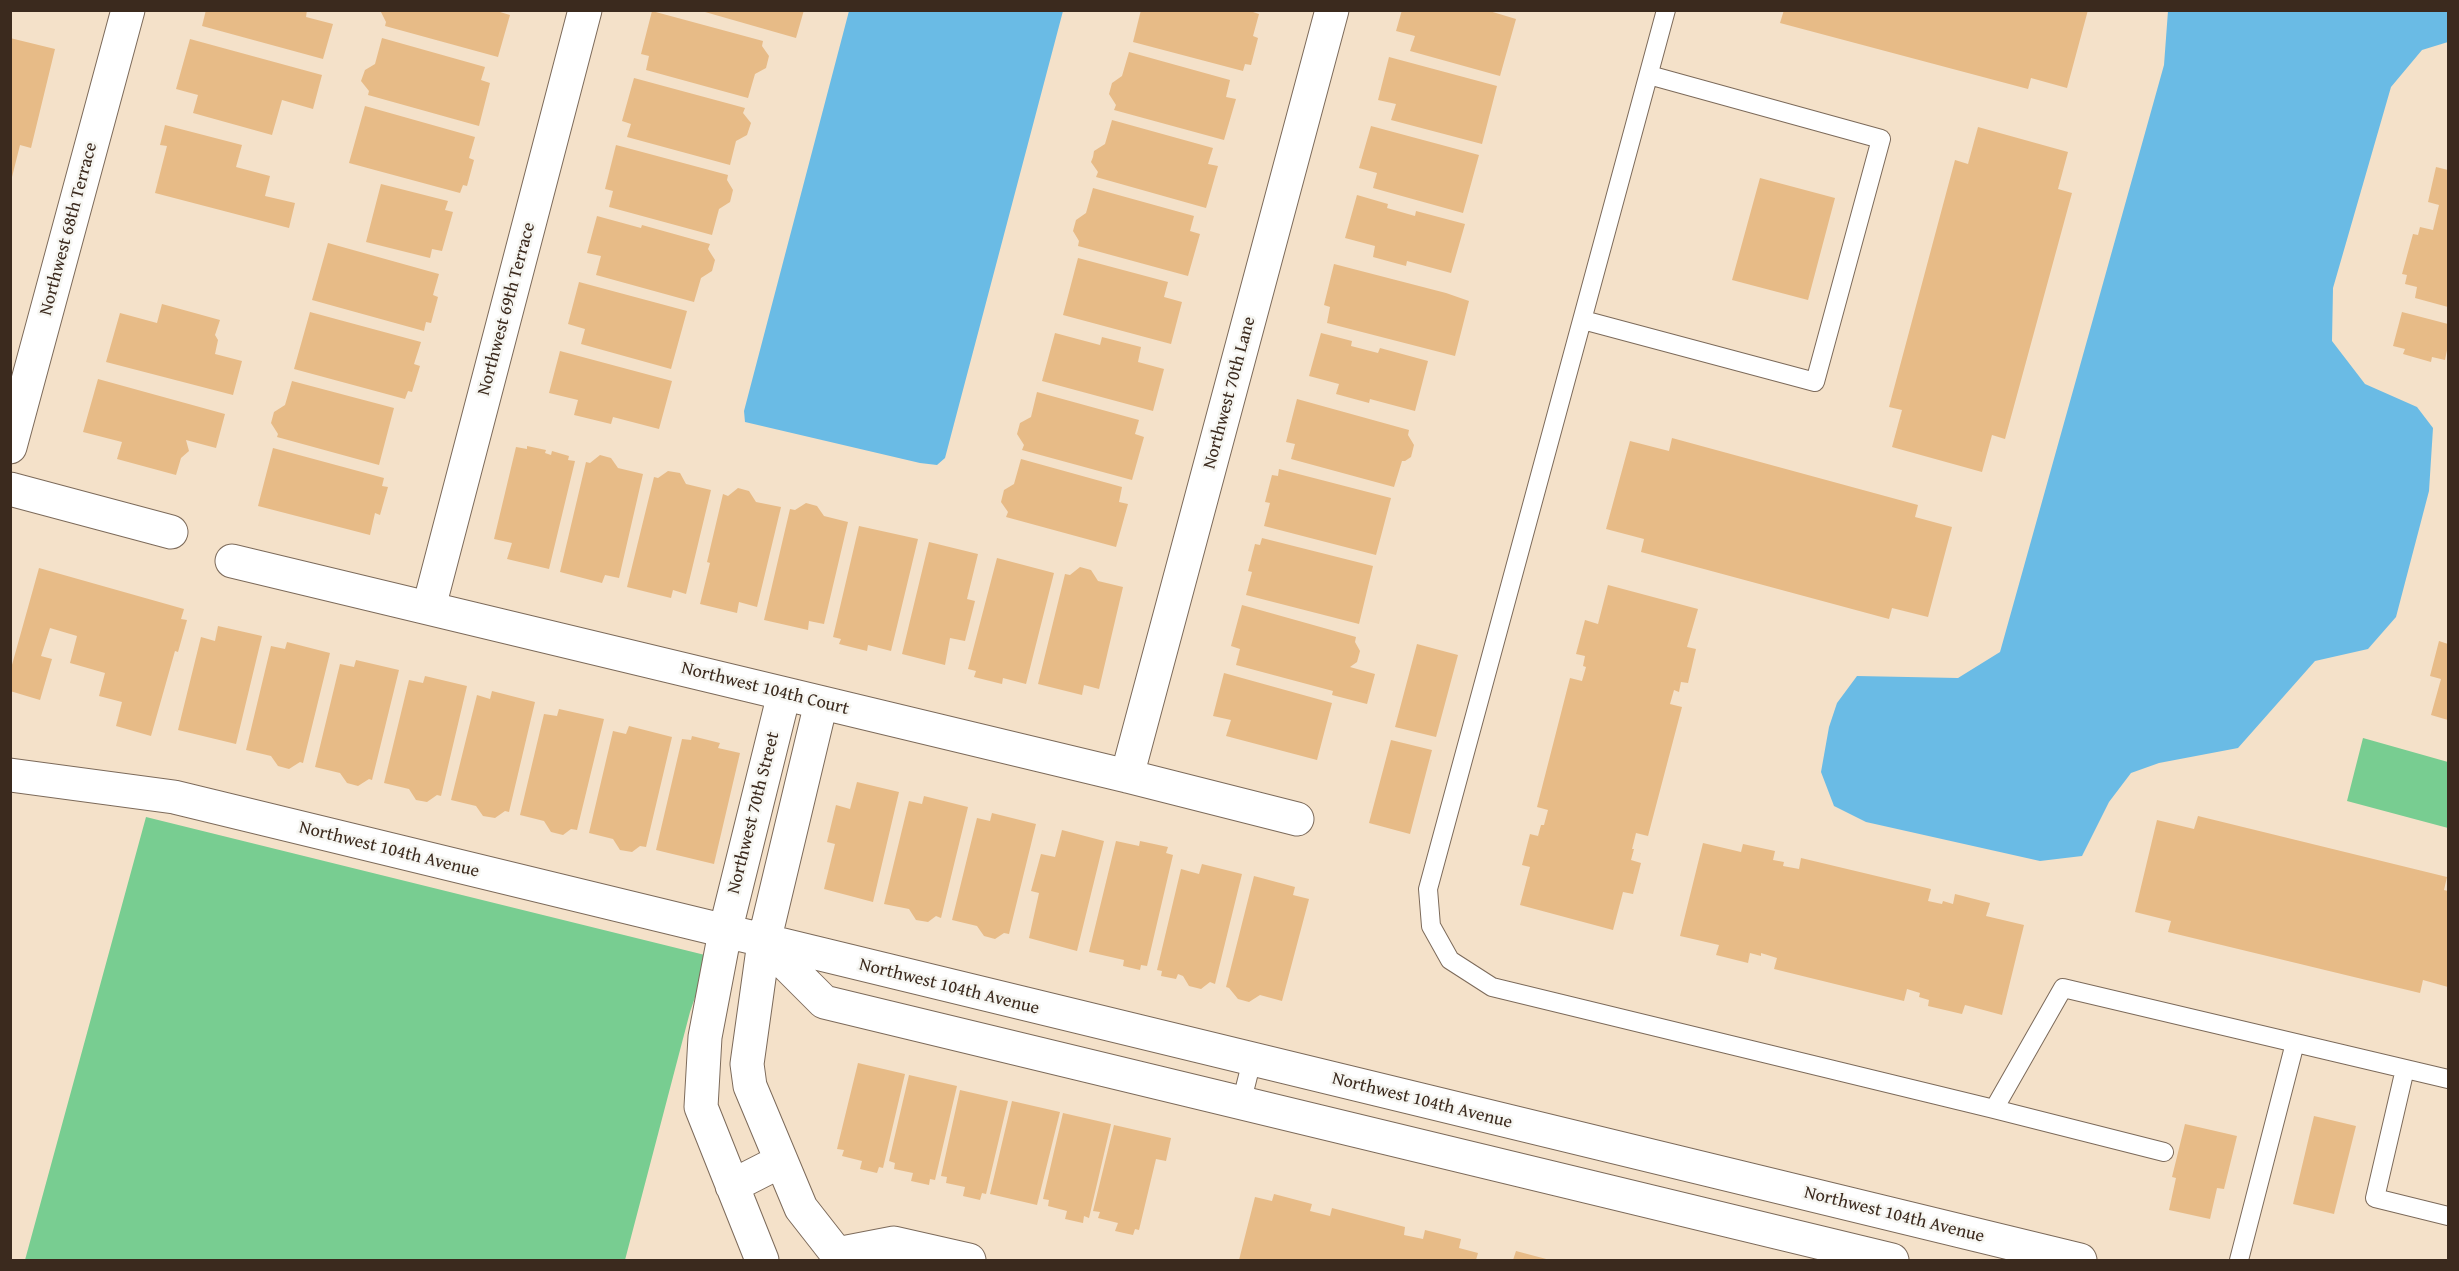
<!DOCTYPE html>
<style>
body{margin:0}
#map{position:relative;width:2459px;height:1271px;overflow:hidden;background:#f4e1c9;font-family:"Gentium Book Plus",serif}
canvas{display:block}
.frame{position:absolute;inset:0;border:12px solid #3b2a1e;pointer-events:none}
</style>
<div id="map">
<canvas width="2459" height="1271"></canvas>
<div class="frame"></div>
</div>
<script>
const c = document.querySelector('canvas').getContext('2d');
c.lineJoin = 'round';
function fill(path, color) { c.fillStyle = color; c.fill(path, 'evenodd'); }
const toPath = rows => new Path2D(rows.map(r => 'M' + r).join(''));
function strokePath(path, color, width, dash) { c.strokeStyle = color; c.lineWidth = width; c.lineCap = dash ? 'butt' : 'round'; c.setLineDash(dash || []); c.stroke(path); }
function label(font, color, halo, rows, align = 'center') {
  c.font = font + ' "Gentium Book Plus",serif'; c.lineWidth = 5; c.setLineDash([]); c.textBaseline = 'middle'; c.strokeStyle = halo; c.fillStyle = color; for (const [text, x, y, turn = 0] of rows) {
    c.save(); c.translate(x, y); c.rotate((+turn || 0) * Math.PI / 180); c.textAlign = isNaN(turn) ? turn : align; if (halo) c.strokeText(text, 0, 0); c.fillText(text, 0, 0); c.restore();
  }
}
fill(toPath([
 [2363,738,2448,762,2448,828,2347,801],
 [146,817,709,956,690,1012,625,1260,25,1260]
]), '#78cd91');
fill(toPath([
 [849,11,1063,11,945,458,937,465,920,463,745,422,744,411],
 [2168,11,2448,11,2448,42,2422,50,2391,87,2333,288,2332,341,2365,384,2417,407,2433,428,2429,491,2396,617,2368,649,2315,661,2238,748,2159,763,2131,773,2109,802,2082,856,2040,861,1866,822,1834,806,1821,772,1829,727,1837,703,1857,676,1958,678,2000,652,2164,65]
]), '#6abbe5');
fill(toPath([
 [206,10,307,10,306,17,333,24,323,59,202,26],
 [380,10,501,10,500,12,510,15,498,57,385,26,386,22],
 [698,10,804,10,796,38],
 [1141,10,1247,10,1259,14,1253,36,1258,38,1251,65,1245,64,1243,71,1133,42],
 [1402,10,1486,10,1516,19,1500,76,1410,51,1415,36,1396,31],
 [1784,10,2088,10,2067,88,2031,78,2028,89,1780,23],
 [652,11,763,41,762,46,769,56,766,68,755,74,748,98,646,70,649,56,641,54],
 [10,38,55,49,31,148,20,145,11,181],
 [382,38,485,67,481,80,490,83,479,126,368,95,369,91,361,81,365,70,375,64],
 [190,39,322,75,313,109,282,100,272,135,193,113,198,95,176,89],
 [1129,52,1230,80,1226,97,1236,99,1224,140,1114,110,1116,105,1109,94,1112,83,1122,76],
 [1389,57,1497,86,1482,144,1391,120,1396,104,1378,100],
 [634,78,745,108,743,113,751,123,747,135,736,141,730,165,627,137,631,124,622,121],
 [365,106,475,137,469,158,474,160,467,186,463,185,460,193,349,163],
 [1112,120,1213,148,1208,164,1218,166,1206,208,1096,177,1098,172,1091,162,1093,157,1094,151,1105,144],
 [165,125,242,145,236,167,270,176,265,196,295,203,289,228,155,193,167,146,160,145],
 [1371,126,1479,155,1463,213,1373,188,1377,173,1359,168],
 [1978,127,2068,152,2058,189,2072,193,2005,439,1992,435,1982,472,1892,447,1902,410,1889,407,1955,160,1968,164],
 [616,145,728,175,727,180,733,190,730,202,719,209,712,235,609,207,613,191,605,189],
 [2436,167,2448,170,2448,307,2415,298,2417,287,2405,284,2407,275,2402,274,2413,234,2418,235,2420,227,2433,230,2439,205,2428,202],
 [1760,178,1835,198,1808,300,1732,280],
 [381,184,448,201,445,210,453,212,442,251,432,249,430,258,366,242],
 [1093,188,1194,216,1190,231,1200,234,1188,276,1078,246,1079,241,1073,231,1076,220,1086,213],
 [1357,195,1388,204,1387,208,1415,216,1416,211,1465,224,1451,273,1407,261,1406,266,1373,257,1375,246,1345,238],
 [597,216,641,228,642,225,710,244,708,249,715,260,712,271,701,278,694,302,596,275,601,256,587,253],
 [328,243,439,274,433,295,438,297,431,323,426,322,424,331,312,300],
 [1078,258,1168,282,1164,297,1182,302,1171,344,1063,315],
 [1334,264,1446,293,1469,301,1455,356,1327,323,1330,307,1324,305],
 [579,282,687,311,671,369,581,344,585,329,568,324],
 [162,304,220,320,215,335,218,340,215,354,242,361,233,395,106,362,120,313,157,323],
 [310,312,421,342,414,364,420,366,412,392,408,391,405,399,294,369],
 [2402,312,2448,324,2448,345,2445,360,2432,357,2431,362,2403,354,2405,349,2393,346],
 [1055,333,1100,345,1102,337,1141,347,1138,362,1164,369,1153,411,1042,381],
 [1321,333,1352,341,1351,346,1378,353,1380,348,1428,361,1415,411,1370,399,1369,403,1336,394,1339,384,1309,376],
 [560,351,672,381,659,429,613,417,611,424,574,415,578,400,549,393],
 [98,379,225,414,216,448,186,440,189,451,181,458,176,475,117,459,122,442,83,432],
 [292,381,394,408,379,465,277,437,278,434,271,423,274,412,285,405],
 [1037,392,1139,420,1135,434,1144,437,1132,480,1022,450,1024,445,1017,434,1020,423,1031,417],
 [1297,399,1409,430,1408,435,1414,445,1411,457,1405,461,1402,461,1394,487,1291,459,1295,444,1286,442],
 [1672,438,1918,505,1915,517,1952,527,1928,617,1892,608,1889,619,1641,552,1644,539,1606,529,1630,441,1669,451],
 [527,446,546,450,545,453,551,455,552,451,569,456,568,460,575,461,549,569,507,559,512,543,494,539,516,447,527,449],
 [273,448,384,478,382,486,388,487,380,515,375,513,370,535,258,506],
 [600,455,611,458,618,468,643,474,619,578,605,575,602,583,560,572,586,462,590,463],
 [1021,459,1122,487,1119,502,1128,504,1116,547,1006,517,1008,512,1001,502,1004,490,1014,484],
 [1279,469,1391,498,1376,555,1264,526,1270,503,1265,502,1272,475,1278,476],
 [668,471,680,473,686,484,711,490,686,594,673,590,671,598,627,587,654,477,658,478],
 [738,488,749,491,756,502,781,507,757,607,739,602,737,613,700,604,710,563,707,562,723,494,728,496],
 [806,503,817,506,824,516,848,522,824,624,809,621,808,630,764,620,790,509,795,510],
 [859,526,918,539,891,651,868,645,867,651,839,644,841,639,833,637],
 [1262,538,1373,566,1359,624,1246,595,1252,572,1248,571,1255,544,1260,545],
 [929,542,978,554,967,599,975,601,965,641,950,638,945,665,902,654],
 [997,558,1054,573,1026,684,1003,678,1002,684,974,677,976,671,968,669],
 [1080,567,1091,570,1098,581,1123,587,1099,689,1084,685,1082,695,1038,684,1065,574,1070,575],
 [39,568,184,609,181,619,187,620,178,652,175,651,151,736,116,726,122,702,99,696,105,673,70,663,77,636,50,628,41,656,52,659,40,700,10,691,10,672],
 [1608,585,1698,609,1687,647,1696,649,1688,683,1681,682,1679,692,1674,690,1670,704,1682,707,1648,836,1636,833,1632,849,1634,849,1631,860,1641,863,1633,894,1623,892,1613,930,1520,905,1530,867,1522,865,1530,834,1538,836,1541,825,1544,825,1548,810,1537,807,1570,678,1582,681,1586,667,1583,666,1585,656,1576,654,1585,620,1598,624],
 [1242,605,1356,637,1355,642,1360,651,1357,662,1350,667,1375,674,1367,704,1332,695,1333,691,1236,665,1240,649,1231,646],
 [218,626,262,636,236,744,178,730,201,637,215,641],
 [2439,641,2448,644,2448,720,2431,715,2441,679,2430,676],
 [287,642,330,653,303,763,300,762,289,769,278,766,271,756,246,750,271,646,285,649],
 [1417,644,1458,655,1436,737,1395,727],
 [356,660,399,670,372,780,369,779,358,786,347,783,340,773,315,767,340,664,354,667],
 [1224,673,1332,703,1317,760,1226,736,1231,720,1213,716],
 [425,676,467,686,441,796,437,795,427,802,416,800,409,789,384,783,409,680,423,683],
 [492,691,535,702,509,812,505,811,495,818,483,816,476,806,451,800,477,695,490,699],
 [559,709,604,719,577,830,571,829,563,835,551,832,544,821,520,815,544,714,557,716],
 [629,726,672,737,646,847,640,846,632,852,620,850,613,839,589,833,613,731,626,734],
 [692,736,720,743,718,748,740,753,714,864,656,850,682,739,691,740],
 [1391,740,1432,750,1410,834,1369,823],
 [857,782,899,792,873,902,824,889,835,844,827,842,836,805,850,809],
 [924,796,968,807,941,918,936,916,928,922,916,920,909,909,884,904,909,801,922,804],
 [992,813,1036,824,1009,934,1004,933,995,939,984,936,977,926,952,920,977,818,990,821],
 [2198,816,2447,877,2444,890,2448,891,2448,987,2423,980,2420,993,2168,932,2171,921,2135,912,2157,820,2194,829],
 [1062,830,1104,841,1077,951,1029,938,1039,893,1031,891,1041,854,1055,857],
 [1116,841,1139,846,1140,841,1168,847,1166,853,1173,855,1147,966,1141,965,1140,970,1123,966,1124,960,1089,952],
 [1703,843,1741,852,1743,844,1775,851,1773,860,1784,862,1783,866,1799,869,1801,858,1931,889,1928,901,1942,904,1943,901,1953,904,1955,894,1990,903,1986,916,2024,925,2002,1015,1965,1005,1962,1014,1928,1006,1929,1000,1919,997,1920,993,1907,989,1904,1001,1774,969,1777,958,1761,953,1761,956,1750,953,1748,963,1716,955,1719,945,1680,936],
 [1202,864,1242,874,1215,984,1210,982,1201,989,1189,986,1183,976,1178,974,1176,979,1161,976,1162,971,1157,970,1181,869,1199,874],
 [1254,876,1295,887,1293,895,1309,899,1282,1001,1260,995,1249,1002,1238,999,1229,988,1226,987],
 [858,1063,905,1074,883,1168,879,1167,877,1173,860,1169,862,1161,842,1156,844,1150,837,1149],
 [909,1075,957,1086,935,1180,930,1179,929,1185,911,1181,913,1173,894,1169,895,1163,889,1161],
 [960,1090,1008,1101,986,1194,982,1193,980,1200,963,1196,965,1187,946,1183,947,1177,941,1176],
 [1012,1101,1060,1112,1037,1205,990,1194],
 [1063,1113,1111,1124,1089,1218,1084,1216,1083,1223,1065,1219,1067,1211,1048,1206,1049,1200,1043,1199],
 [2314,1116,2356,1126,2334,1214,2293,1204],
 [2185,1124,2237,1136,2224,1189,2217,1188,2210,1219,2169,1210,2176,1178,2172,1177],
 [1114,1125,1171,1138,1166,1161,1156,1159,1139,1230,1135,1229,1133,1235,1115,1231,1118,1223,1098,1218,1100,1212,1093,1211],
 [1274,1194,1312,1204,1310,1211,1330,1216,1332,1208,1405,1227,1404,1235,1423,1239,1425,1230,1461,1239,1459,1248,1478,1253,1476,1260,1239,1260,1255,1197,1272,1201],
 [1516,1251,1550,1260,1513,1260]
]), '#e7bb87');
const service = toPath([
 [1666,10,1428,889,1431,926,1450,960,1492,987,1994,1109,2063,988,2448,1079],
 [1583,320,1815,382,1881,139,1649,75],
 [2405,1069,2375,1198,2448,1216],
 [1241,1104,1252,1060],
 [1994,1109,2164,1152],
 [2239,1260,2295,1043]
]);
const minor = toPath([
 [10,447,128,10],
 [10,489,171,532],
 [232,561,1127,776,1297,819],
 [429,607,585,10],
 [821,703,764,942,747,1064,750,1086,801,1208,837,1254],
 [10,775,174,797,2080,1260],
 [1127,776,1332,10],
 [764,942,824,1002,1892,1260],
 [732,1186,781,1161],
 [837,1254,894,1243,969,1260],
 [762,1260,701,1107,705,1037,725,932,784,694]
]);
strokePath(service, '#7c6a5a', 20);
strokePath(minor, '#7c6a5a', 35);
strokePath(service, '#fff', 18);
strokePath(minor, '#fff', 33);
label('18px', '#3b2a1e', '#f6f6f2', [
 ["Northwest 68th Terrace",69,229,-75],
 ["Northwest 69th Terrace",507,309,-75],
 ["Northwest 70th Lane",1230,393,-75],
 ["Northwest 104th Court",765,689,14],
 ["Northwest 70th Street",754,813,-76],
 ["Northwest 104th Avenue",389,850,14],
 ["Northwest 104th Avenue",949,987,14],
 ["Northwest 104th Avenue",1422,1101,14],
 ["Northwest 104th Avenue",1894,1215,14]
]);
</script>
